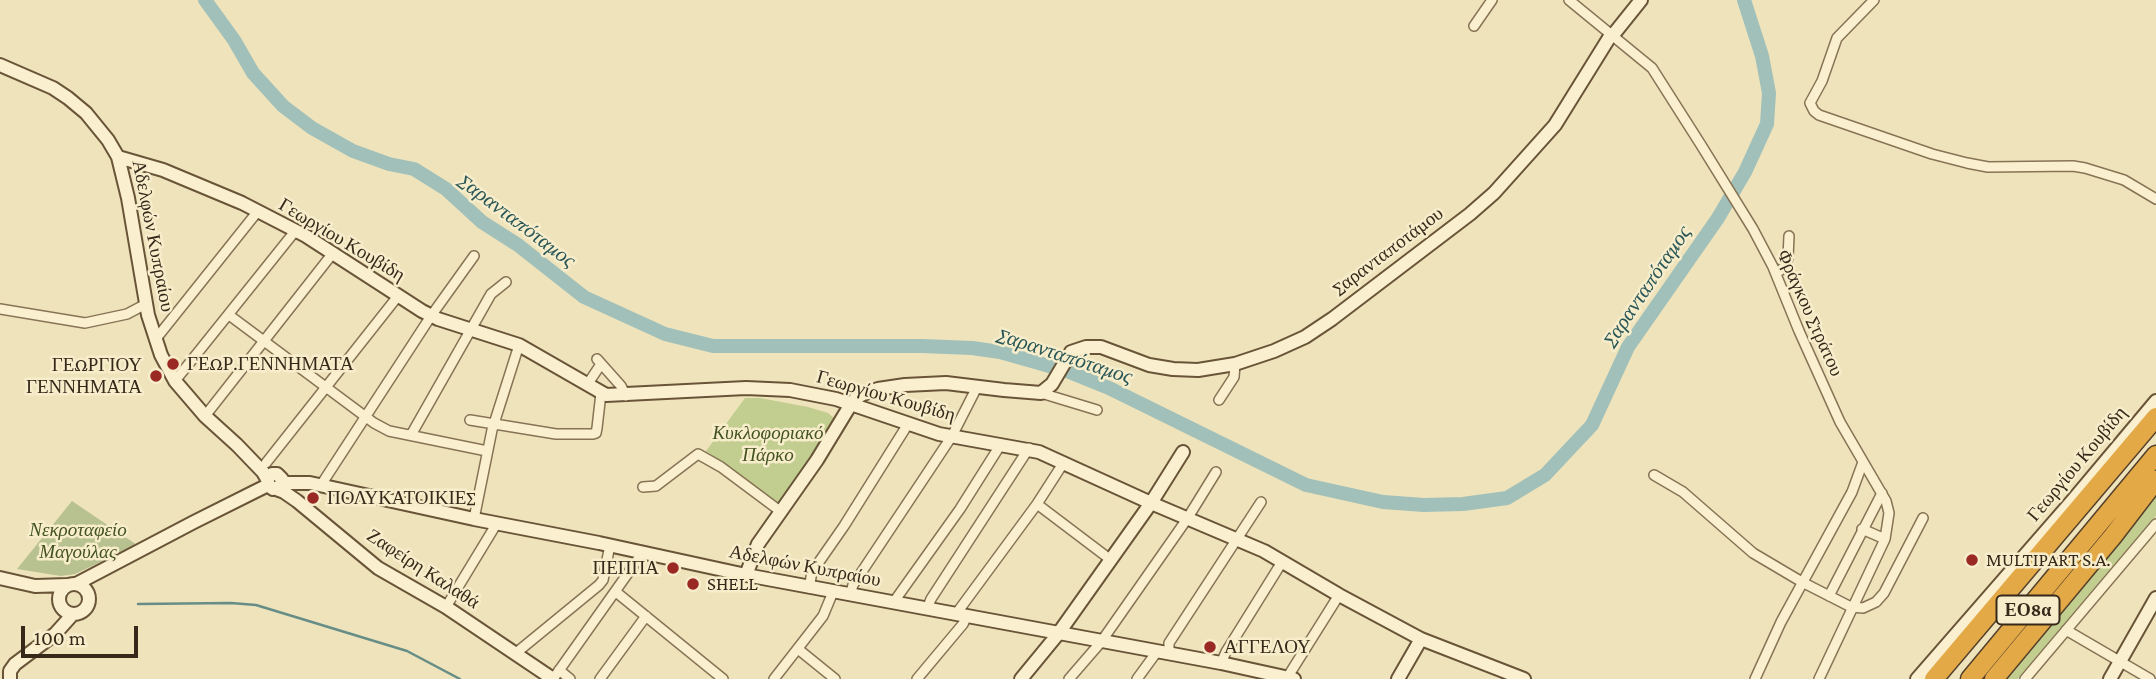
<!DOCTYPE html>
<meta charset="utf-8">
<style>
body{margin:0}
#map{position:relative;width:2156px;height:679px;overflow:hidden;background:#efe3bc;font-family:"Crimson Pro",serif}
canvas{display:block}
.scale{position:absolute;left:21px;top:626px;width:117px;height:32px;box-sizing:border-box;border:4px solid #36291a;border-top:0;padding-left:9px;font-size:21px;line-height:24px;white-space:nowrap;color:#36291a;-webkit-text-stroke:5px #f7edcb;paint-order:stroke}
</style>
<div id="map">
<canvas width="2156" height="679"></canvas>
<div class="scale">100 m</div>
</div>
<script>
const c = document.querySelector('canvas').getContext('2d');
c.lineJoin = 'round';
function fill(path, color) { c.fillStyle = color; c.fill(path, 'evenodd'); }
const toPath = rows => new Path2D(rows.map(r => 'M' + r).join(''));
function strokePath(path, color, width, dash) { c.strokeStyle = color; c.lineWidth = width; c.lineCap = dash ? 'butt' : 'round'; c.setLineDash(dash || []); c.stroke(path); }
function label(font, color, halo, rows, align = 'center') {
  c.font = font + ' "Crimson Pro",serif'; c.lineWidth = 5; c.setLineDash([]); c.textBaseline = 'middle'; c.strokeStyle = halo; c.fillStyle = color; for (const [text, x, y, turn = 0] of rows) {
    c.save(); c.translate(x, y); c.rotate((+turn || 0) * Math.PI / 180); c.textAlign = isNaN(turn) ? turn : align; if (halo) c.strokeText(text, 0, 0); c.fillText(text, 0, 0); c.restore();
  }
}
fill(toPath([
 [745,398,760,398,808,407,828,413,834,418,834,428,784,501,774,502,706,451],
 [2156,491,2156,516,2018,679,1998,679]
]), '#c2cd90');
fill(toPath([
 [72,501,137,545,75,574,61,576,17,569]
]), '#b8c190');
strokePath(toPath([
 [138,604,231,603,256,605,407,651,460,679]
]), '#678e86', 2.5);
strokePath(toPath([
 [205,0,234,40,253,73,283,106,312,128,353,151,389,164,414,169,446,189,482,222,518,245,584,297,665,334,713,346,922,346,972,348,1000,352,1067,371,1109,388,1306,485,1383,502,1424,505,1463,504,1507,498,1545,475,1592,425,1628,347,1718,218,1745,172,1767,124,1769,93,1762,56,1744,0]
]), '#a0c0b9', 14);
const street = toPath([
 [1569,0,1652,68,1701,145,1753,229,1773,267,1799,331,1840,422,1886,501,1889,513,1885,539,1819,679],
 [1874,0,1837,38,1822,81,1810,103,1814,111,1819,115,1932,154,1967,163,1988,167,2073,166,2085,168,2124,180,2156,199],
 [1474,26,1492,0],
 [1776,274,1785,266,1788,258,1789,236],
 [0,309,85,323,127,314,146,304],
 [229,315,374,423,389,431,487,451],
 [155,340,258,211],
 [597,359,621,386,626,396],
 [175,381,296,230],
 [587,385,601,364],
 [1041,393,1097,410],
 [1219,400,1234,377,1235,364],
 [205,416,333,253],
 [470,420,556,434,593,434,596,433,597,428,601,393],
 [411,435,491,294,506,282],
 [266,463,398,296],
 [1654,475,1683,492,1753,553,1802,582,1851,607,1863,608,1876,602,1884,593,1923,518],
 [321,485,431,316,474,256],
 [643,487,656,486,698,454,721,467,780,511],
 [1037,504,1111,560],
 [474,519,492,430,519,345],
 [1862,529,1885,539],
 [809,588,812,572,844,526,908,424],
 [616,592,723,679],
 [850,595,853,585,952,436,977,387],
 [1829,596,1882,493],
 [893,603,960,509,1001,444],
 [446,607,497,523],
 [927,609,931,599,1029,448],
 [956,614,1037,504,1064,462],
 [2066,630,2150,679],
 [798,649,835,679],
 [516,653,599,585,603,580,610,545],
 [1169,654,1169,643,1261,502],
 [1221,663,1226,652,1282,562],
 [559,670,570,679],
 [1287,678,1339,595],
 [553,679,643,552],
 [600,679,646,616],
 [774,679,823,616,833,592],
 [917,679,963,624,967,616],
 [1069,679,1101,642,1187,519,1216,472],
 [1137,679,1156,653],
 [1755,679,1781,622,1852,492,1863,462],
 [2025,679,2156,524]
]);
const secondary = toPath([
 [0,65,53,88,68,98,86,113,108,140,118,157,128,198,148,315,161,355,175,381,205,416,237,445,263,472,267,479],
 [118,157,163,170,242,203,306,236,422,311,438,319,519,345,606,395,746,388,790,390,836,399,939,434,1039,452,1151,503,1264,551,1339,595,1421,639,1524,679],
 [282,484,282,479,277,474,272,474,267,479,269,486,273,489,288,483,310,483,474,519,599,543,746,575,1221,663,1294,679],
 [276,489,284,492,297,501,378,568,446,607,553,679],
 [746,575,758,544,817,460,851,404,856,398,863,394,878,389,905,385,946,383,1004,390,1041,393,1052,384,1071,352,1086,347,1101,347,1149,365,1173,369,1198,370,1235,364,1274,351,1305,337,1332,319,1470,214,1494,193,1555,125,1609,38,1613,35,1641,0],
 [0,578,35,586,68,585],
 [76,584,194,522,268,485],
 '59 599a15 15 0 1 1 30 0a15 15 0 1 1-30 0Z',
 [10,679,10,671,15,664,55,634,73,614],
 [1021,679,1058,634,1151,503,1183,452],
 [1398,679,1421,639],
 [1917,679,2073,500,2156,401],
 [2110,679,2156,598]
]);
const highway = toPath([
 [1934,679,2156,417],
 [1970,679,2156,455],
 [1994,679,2113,536,2156,480]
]);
strokePath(street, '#877355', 12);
strokePath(secondary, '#695438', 16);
strokePath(highway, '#54402a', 21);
strokePath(street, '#faf0cf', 9);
strokePath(secondary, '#faf0cf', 12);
strokePath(highway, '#e4a947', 18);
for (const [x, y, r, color] of [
 [173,364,7,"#992922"],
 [156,376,7,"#992922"],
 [313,498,7,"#992922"],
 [1972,560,7,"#992922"],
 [673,568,7,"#992922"],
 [693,584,7,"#992922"],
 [1210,647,7,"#992922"]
]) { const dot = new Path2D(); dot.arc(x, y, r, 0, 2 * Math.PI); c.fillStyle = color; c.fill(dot); strokePath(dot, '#f7edcb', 2.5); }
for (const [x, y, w] of [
 [2028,610,63]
]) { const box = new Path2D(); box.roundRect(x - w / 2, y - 14.5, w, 29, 5); c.fillStyle = '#f7edcb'; c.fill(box); strokePath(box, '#36291a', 2); }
label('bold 18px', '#36291a', null, [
 ["ΕΟ8α",2028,610]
]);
label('19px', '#36291a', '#f7edcb', [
 ["Αδελφών Κυπραίου",153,236,79],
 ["Γεωργίου Κουβίδη",342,240,31],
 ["Σαρανταποτάμου",1388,251,-37],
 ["Φράγκου Στράτου",1810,313,66],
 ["Γεωργίου Κουβίδη",886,396,16],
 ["Γεωργίου Κουβίδη",2077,464,-50],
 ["Αδελφών Κυπραίου",805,566,11],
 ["Ζαφείρη Καλαθά",423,569,33]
]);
label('19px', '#36291a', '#f7edcb', [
 ["ΓΕΩΡ.ΓΕΝΝΗΜΑΤΑ",187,364],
 ["ΓΕΩΡΓΙΟΥ",142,365,"right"],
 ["ΓΕΝΝΗΜΑΤΑ",142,387,"right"],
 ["ΠΟΛΥΚΑΤΟΙΚΙΕΣ",327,498],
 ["MULTIPART S.A.",1986,560],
 ["ΠΕΠΠΑ",659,568,"right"],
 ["SHELL",707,584],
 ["ΑΓΓΕΛΟΥ",1224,647]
], 'left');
label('italic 19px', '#435320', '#f7edcb', [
 ["Κυκλοφοριακό",768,433],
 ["Πάρκο",768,455],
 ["Νεκροταφείο",78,530],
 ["Μαγούλας",78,552]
]);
label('italic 21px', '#295656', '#f7edcb', [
 ["Σαρανταπόταμος",517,221,37],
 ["Σαρανταπόταμος",1647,286,-56],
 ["Σαρανταπόταμος",1065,356,18]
]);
</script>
